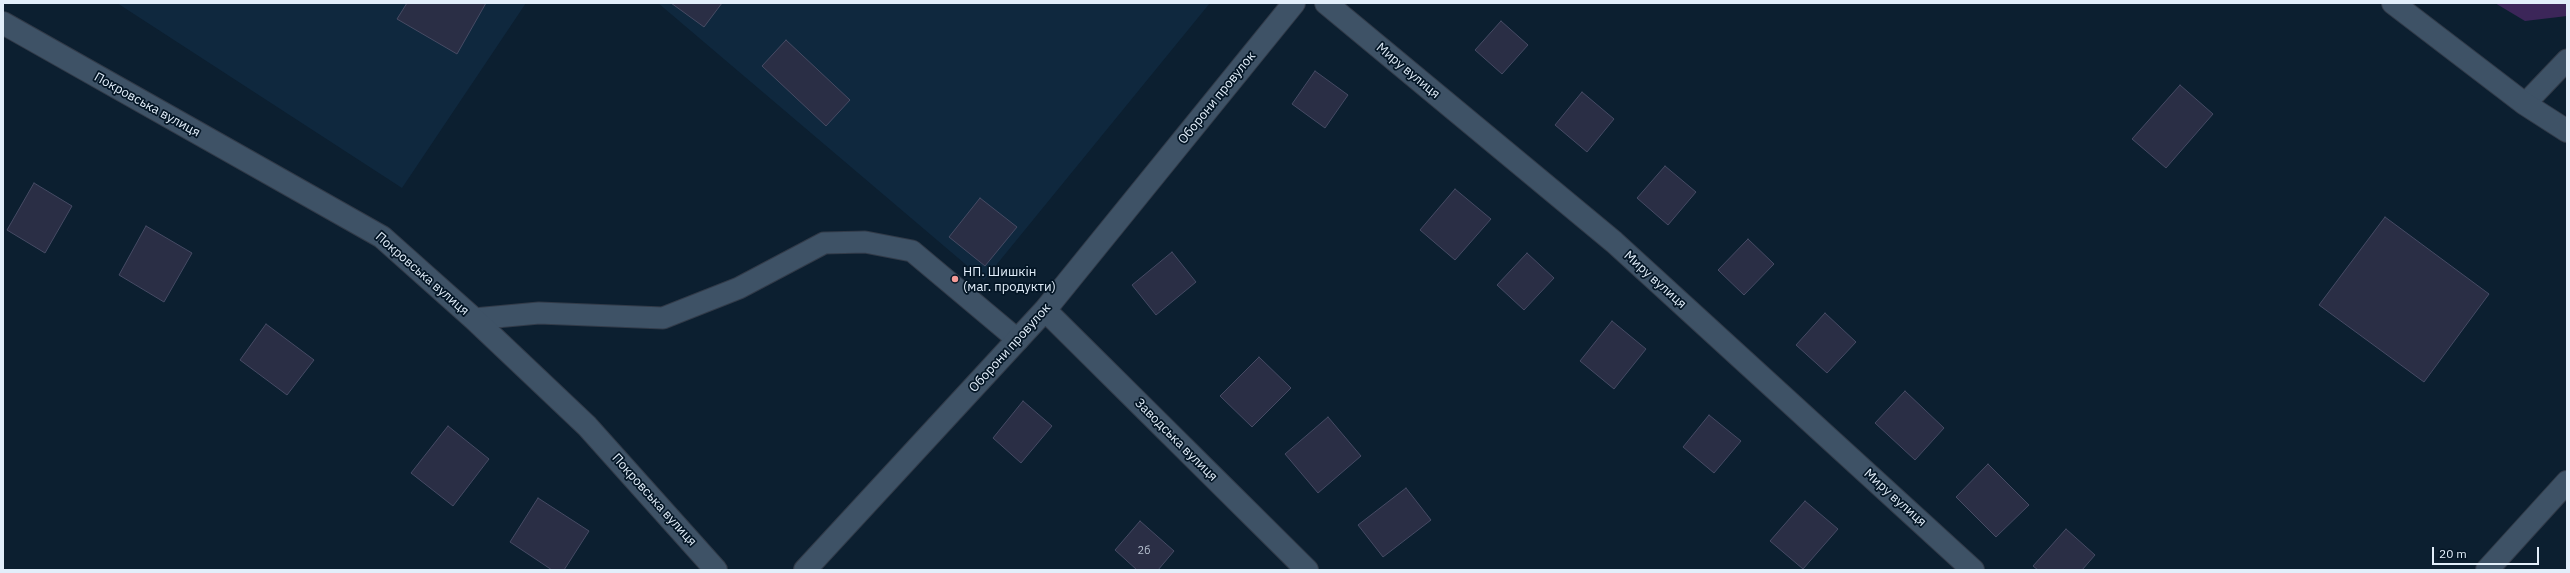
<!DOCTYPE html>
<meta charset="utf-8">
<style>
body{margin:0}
#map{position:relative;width:2570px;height:573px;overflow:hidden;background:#0c1f30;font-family:"IBM Plex Sans",sans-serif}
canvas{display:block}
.frame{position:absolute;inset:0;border:4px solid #e2eefa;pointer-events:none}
.scale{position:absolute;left:2432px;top:547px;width:107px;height:18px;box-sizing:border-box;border:2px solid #e2eefa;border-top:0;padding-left:5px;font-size:12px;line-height:14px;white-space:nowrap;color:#e2eefa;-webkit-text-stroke:3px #041626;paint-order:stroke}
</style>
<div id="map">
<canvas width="2570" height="573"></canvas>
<div class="frame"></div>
<div class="scale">20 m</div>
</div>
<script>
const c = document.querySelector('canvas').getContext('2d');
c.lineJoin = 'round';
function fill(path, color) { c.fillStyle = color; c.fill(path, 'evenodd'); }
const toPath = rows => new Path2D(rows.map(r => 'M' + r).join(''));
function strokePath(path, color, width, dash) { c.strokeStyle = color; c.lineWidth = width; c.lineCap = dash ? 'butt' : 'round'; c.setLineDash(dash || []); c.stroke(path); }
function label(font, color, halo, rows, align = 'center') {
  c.font = font + ' "IBM Plex Sans",sans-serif'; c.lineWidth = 3.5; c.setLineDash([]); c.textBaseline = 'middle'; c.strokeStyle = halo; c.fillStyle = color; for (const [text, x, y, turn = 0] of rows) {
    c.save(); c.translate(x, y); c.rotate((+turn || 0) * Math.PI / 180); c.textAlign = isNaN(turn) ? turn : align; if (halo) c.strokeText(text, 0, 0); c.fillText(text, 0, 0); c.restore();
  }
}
fill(toPath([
 [117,3,526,3,402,188],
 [658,3,1210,3,984,280]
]), '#0f283e');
fill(toPath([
 [2495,3,2567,3,2567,16,2525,21]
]), '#3c2659');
const building = toPath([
 [407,3,486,3,457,54,397,19,407,3],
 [671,3,722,3,704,27,671,3],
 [1501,21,1528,45,1502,74,1475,50,1501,21],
 [786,40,850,100,826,126,762,66,786,40],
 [1315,71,1348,95,1325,128,1292,104,1315,71],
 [2180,85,2213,114,2166,168,2132,139,2180,85],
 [1582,92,1614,119,1587,152,1555,125,1582,92],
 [1665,166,1696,192,1668,225,1637,198,1665,166],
 [34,183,72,206,45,253,7,230,34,183],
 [1455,189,1491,219,1455,260,1420,230,1455,189],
 [980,198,1017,227,985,266,949,237,980,198],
 [2385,217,2489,294,2424,382,2319,305,2385,217],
 [146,226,192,253,164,302,119,275,146,226],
 [1748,239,1774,264,1744,295,1718,270,1748,239],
 [1172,252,1196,282,1156,315,1132,285,1172,252],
 [1527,253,1554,278,1524,310,1497,285,1527,253],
 [1825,313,1856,342,1827,373,1796,345,1825,313],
 [1612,321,1646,349,1614,389,1580,361,1612,321],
 [266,324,314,360,287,395,240,360,266,324],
 [1259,357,1291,388,1252,427,1220,396,1259,357],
 [1905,391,1944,428,1915,460,1875,423,1905,391],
 [1023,401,1052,426,1021,463,993,438,1023,401],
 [1709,415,1741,441,1714,473,1683,447,1709,415],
 [1328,417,1361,456,1318,493,1285,454,1328,417],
 [448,426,489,459,453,506,411,473,448,426],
 [1988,464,2029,505,1996,537,1956,497,1988,464],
 [1406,488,1431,520,1383,557,1358,525,1406,488],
 [538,498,589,531,564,570,552,570,510,542,538,498],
 [1805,501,1838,529,1803,569,1770,541,1805,501],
 [1140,521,1174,551,1158,570,1137,570,1115,550,1140,521],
 [2066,529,2095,555,2082,570,2038,570,2033,566,2066,529]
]);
fill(building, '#2a2e45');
strokePath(building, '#464b64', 1);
const lane = toPath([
 [2525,104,2567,60],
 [474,319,539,313,663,318,739,288,824,243,865,242,912,251,1018,340]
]);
const street = toPath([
 [1326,3,1614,242,1973,570],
 [3,23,382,237,474,319,587,426,716,570],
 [1045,310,1307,570],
 [805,570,1045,310,1294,3]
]);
const secondary = toPath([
 [2393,3,2525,104,2567,131],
 [2487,570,2567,482]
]);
strokePath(lane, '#323b49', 23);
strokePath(street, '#323b49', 24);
strokePath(secondary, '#323b49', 24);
strokePath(lane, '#3e5266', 21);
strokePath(street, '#3e5266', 22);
strokePath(secondary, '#3e5266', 22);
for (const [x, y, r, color] of [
 [955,279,4,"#f59b97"]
]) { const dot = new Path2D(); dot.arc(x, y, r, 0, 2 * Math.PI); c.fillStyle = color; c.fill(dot); strokePath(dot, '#041626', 1.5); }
label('11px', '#b4becd', null, [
 ["2б",1144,551]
]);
label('13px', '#e2eefa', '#041626', [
 ["Миру вулиця",1408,71,40],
 ["Оборони провулок",1217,98,-51],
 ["Покровська вулиця",147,105,29],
 ["Покровська вулиця",422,274,41],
 ["Миру вулиця",1655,280,42],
 ["Оборони провулок",1010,348,-48],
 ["Заводська вулиця",1176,440,45],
 ["Миру вулиця",1895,498,42],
 ["Покровська вулиця",654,500,48]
]);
label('13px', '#e2eefa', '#041626', [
 ["НП. Шишкін",963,272],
 ["(маг. продукти)",963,287]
], 'left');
</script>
